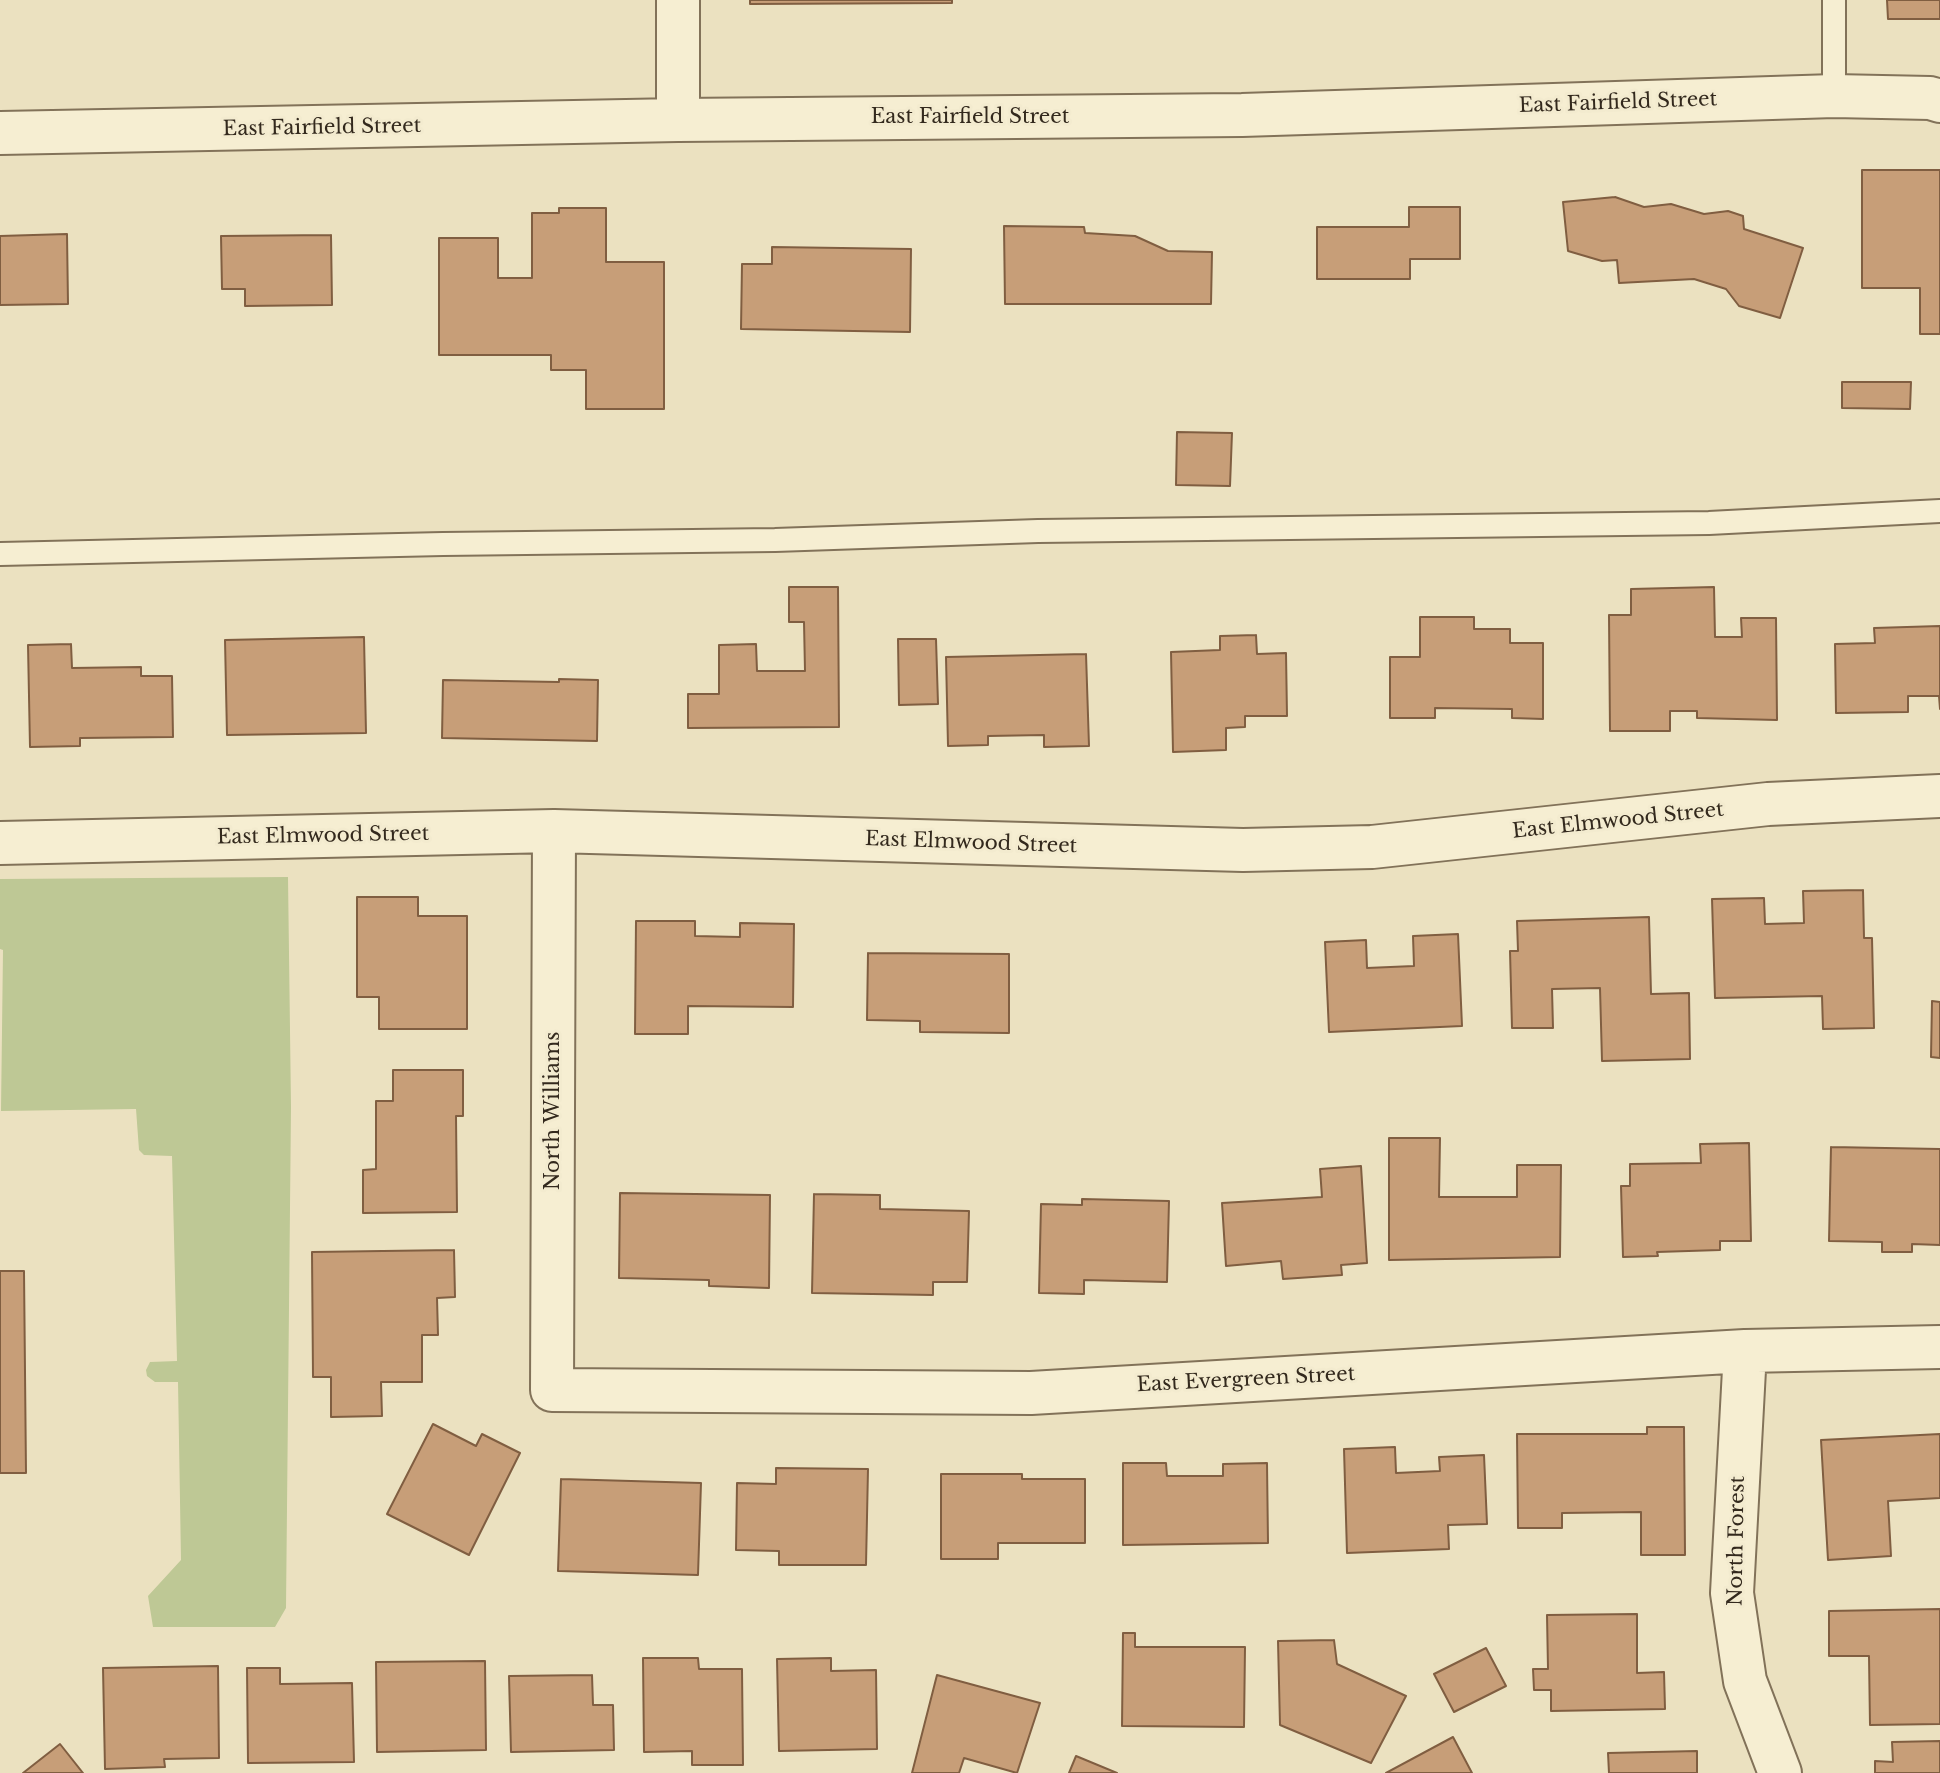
<!DOCTYPE html>
<style>
body{margin:0}
canvas{display:block;background:#ebe1c0}
</style>
<canvas width="1940" height="1773"></canvas>
<script>
const c = document.querySelector('canvas').getContext('2d');
c.lineJoin = 'round';
function fill(path, color) { c.fillStyle = color; c.fill(path, 'evenodd'); }
const toPath = rows => new Path2D(rows.map(r => 'M' + r).join(''));
function strokePath(path, color, width, dash) { c.strokeStyle = color; c.lineWidth = width; c.lineCap = dash ? 'butt' : 'round'; c.setLineDash(dash || []); c.stroke(path); }
function label(font, color, halo, rows, align = 'center') {
  c.font = font + ' "Libre Baskerville",serif'; c.lineWidth = 6; c.setLineDash([]); c.textBaseline = 'middle'; c.strokeStyle = halo; c.fillStyle = color; for (const [text, x, y, turn = 0] of rows) {
    c.save(); c.translate(x, y); c.rotate((+turn || 0) * Math.PI / 180); c.textAlign = isNaN(turn) ? turn : align; if (halo) c.strokeText(text, 0, 0); c.fillText(text, 0, 0); c.restore();
  }
}
fill(toPath([
 [288,877,291,1107,286,1608,275,1627,153,1627,148,1596,181,1560,178,1382,155,1382,147,1376,146,1370,150,1362,177,1361,172,1156,144,1155,139,1150,136,1109,1,1111,3,950,0,949,0,879]
]), '#bec895');
const building = toPath([
 [750,0,952,0,952,3,750,4,750,0],
 [1887,0,1940,0,1940,19,1888,19,1887,0],
 [1862,170,1940,170,1940,334,1920,334,1920,288,1862,288,1862,170],
 [1615,197,1644,207,1671,204,1704,214,1728,211,1743,216,1744,229,1803,248,1780,318,1739,306,1726,289,1694,279,1619,283,1617,260,1602,261,1568,251,1563,202,1615,197],
 [1409,207,1460,207,1460,259,1410,259,1410,279,1317,279,1317,227,1409,227,1409,207],
 [559,208,606,208,606,262,664,262,664,409,586,409,586,370,551,370,551,355,439,355,439,238,498,238,498,278,532,278,532,213,559,213,559,208],
 [1004,226,1084,227,1085,233,1135,236,1168,251,1212,252,1211,304,1005,304,1004,226],
 [67,234,68,304,0,305,0,236,67,234],
 [331,235,332,305,245,306,245,289,222,289,221,236,331,235],
 [772,247,911,249,910,332,741,329,742,264,772,264,772,247],
 [1842,382,1911,382,1910,409,1842,408,1842,382],
 [1177,432,1232,433,1230,486,1176,485,1177,432],
 [789,587,838,587,839,727,688,728,688,694,719,694,719,645,756,644,757,671,805,671,804,622,789,622,789,587],
 [1714,587,1715,637,1742,637,1741,618,1776,618,1777,720,1697,718,1697,711,1670,711,1670,731,1610,731,1609,615,1631,615,1631,589,1714,587],
 [1420,617,1474,617,1474,629,1510,629,1510,643,1543,643,1543,719,1512,718,1512,709,1435,708,1435,718,1390,718,1390,657,1420,657,1420,617],
 [1940,626,1940,709,1939,696,1908,696,1908,712,1836,713,1835,644,1875,643,1874,628,1940,626],
 [1256,635,1257,654,1286,653,1287,716,1245,716,1245,727,1226,728,1226,750,1173,752,1171,652,1220,650,1220,636,1256,635],
 [364,637,366,733,227,735,225,640,364,637],
 [898,639,936,639,938,704,899,705,898,639],
 [71,644,72,668,141,667,141,676,172,676,173,737,80,738,80,746,30,747,28,645,71,644],
 [1086,654,1089,746,1044,747,1044,735,988,736,988,745,948,746,946,657,1086,654],
 [559,679,598,680,597,741,442,738,443,680,559,682,559,679],
 [1863,890,1864,938,1872,938,1874,1028,1823,1029,1822,996,1715,998,1712,899,1764,898,1765,924,1804,923,1803,891,1863,890],
 [357,897,418,897,418,916,467,916,467,1029,379,1029,379,997,357,997,357,897],
 [1649,917,1651,994,1689,993,1690,1059,1602,1061,1600,988,1552,989,1553,1028,1512,1028,1510,951,1518,951,1517,921,1649,917],
 [636,921,695,921,695,936,740,937,740,923,794,924,793,1007,688,1006,688,1034,635,1034,636,921],
 [1458,934,1462,1026,1329,1032,1325,942,1366,940,1367,968,1414,966,1413,936,1458,934],
 [868,953,1009,954,1009,1033,920,1032,920,1021,867,1020,868,953],
 [1932,1001,1940,1002,1940,1058,1931,1057,1932,1001],
 [393,1070,463,1070,463,1116,456,1116,457,1212,363,1213,363,1170,376,1169,376,1101,393,1101,393,1070],
 [1389,1138,1440,1138,1439,1197,1517,1197,1517,1165,1561,1165,1560,1257,1389,1260,1389,1138],
 [1749,1143,1751,1241,1720,1241,1720,1250,1657,1252,1658,1256,1623,1257,1621,1186,1630,1186,1630,1164,1701,1163,1700,1144,1749,1143],
 [1831,1147,1940,1149,1940,1245,1912,1244,1912,1252,1882,1252,1882,1242,1829,1241,1831,1147],
 [1361,1166,1367,1263,1341,1265,1342,1275,1283,1279,1281,1261,1226,1266,1222,1203,1322,1197,1320,1169,1361,1166],
 [620,1193,770,1195,769,1288,709,1286,709,1280,619,1278,620,1193],
 [814,1194,880,1195,880,1209,969,1211,967,1282,933,1282,933,1295,812,1293,814,1194],
 [1082,1199,1169,1201,1167,1282,1084,1280,1084,1294,1039,1293,1041,1204,1082,1205,1082,1199],
 [454,1250,455,1297,437,1298,438,1335,422,1335,422,1382,381,1382,382,1416,331,1417,331,1377,313,1377,312,1252,454,1250],
 [0,1271,24,1271,26,1473,0,1473,0,1271],
 [433,1424,476,1446,482,1434,520,1453,469,1555,387,1514,433,1424],
 [1647,1427,1684,1427,1685,1555,1641,1555,1641,1512,1562,1513,1562,1528,1518,1528,1517,1434,1647,1434,1647,1427],
 [1940,1434,1940,1498,1888,1501,1891,1556,1828,1560,1821,1440,1940,1434],
 [1395,1447,1396,1473,1440,1471,1439,1457,1484,1455,1487,1524,1448,1525,1449,1549,1347,1553,1344,1449,1395,1447],
 [1123,1463,1166,1463,1167,1476,1223,1476,1223,1464,1267,1463,1268,1543,1123,1545,1123,1463],
 [776,1468,868,1469,866,1565,779,1565,779,1551,736,1550,737,1483,776,1484,776,1468],
 [941,1474,1022,1474,1022,1479,1085,1479,1085,1543,998,1543,998,1559,941,1559,941,1474],
 [561,1479,701,1483,698,1575,558,1571,561,1479],
 [1940,1609,1940,1724,1870,1725,1869,1656,1829,1656,1829,1611,1940,1609],
 [1637,1614,1637,1673,1664,1672,1665,1709,1551,1711,1551,1690,1534,1690,1533,1669,1548,1669,1547,1615,1637,1614],
 [1123,1633,1135,1633,1135,1647,1245,1647,1244,1727,1122,1726,1123,1633],
 [1334,1640,1337,1664,1406,1696,1371,1763,1280,1725,1278,1641,1334,1640],
 [1486,1648,1506,1686,1454,1712,1434,1674,1486,1648],
 [643,1658,698,1658,699,1669,742,1669,743,1765,692,1765,692,1751,644,1752,643,1658],
 [831,1658,831,1671,876,1670,877,1749,779,1751,777,1659,831,1658],
 [485,1661,486,1750,377,1752,376,1662,485,1661],
 [218,1666,219,1758,164,1759,165,1767,105,1769,103,1668,218,1666],
 [247,1668,280,1668,280,1684,352,1683,354,1762,248,1763,247,1668],
 [592,1675,593,1705,613,1705,614,1750,511,1752,509,1676,592,1675],
 [937,1675,1040,1703,1017,1773,964,1758,959,1773,912,1773,937,1675],
 [1453,1737,1472,1773,1386,1773,1453,1737],
 [1940,1741,1940,1773,1875,1773,1875,1761,1893,1762,1892,1742,1940,1741],
 [60,1744,83,1773,23,1773,60,1744],
 [1697,1751,1697,1773,1609,1773,1608,1753,1697,1751],
 [1076,1756,1117,1773,1069,1773,1076,1756]
]);
fill(building, '#c79e78');
strokePath(building, '#805e41', 2);
const lane = toPath([
 [1834,0,1834,96],
 [0,554,443,544,775,540,1038,531,1709,523,1940,511]
]);
const street = toPath([
 [678,120,678,0],
 [0,133,678,120,1242,115,1834,96,1930,98,1940,101],
 [554,831,552,1390,1031,1393,1745,1351,1940,1347],
 [0,843,554,831,1243,850,1372,847,1768,804,1940,796],
 [1745,1351,1732,1593,1745,1681,1780,1773]
]);
strokePath(lane, '#827259', 26);
strokePath(street, '#827259', 46);
strokePath(lane, '#f6eed2', 22);
strokePath(street, '#f6eed2', 42);
label('20px', '#33291d', '#f3ebcf', [
 ["East Fairfield Street",1618,103,-2],
 ["East Fairfield Street",970,117],
 ["East Fairfield Street",322,128,-1],
 ["East Elmwood Street",1618,821,-6],
 ["East Elmwood Street",323,836,-1],
 ["East Elmwood Street",971,843,2],
 ["North Williams",553,1111,-90],
 ["East Evergreen Street",1246,1380,-3],
 ["North Forest",1737,1541,-89]
]);
</script>
